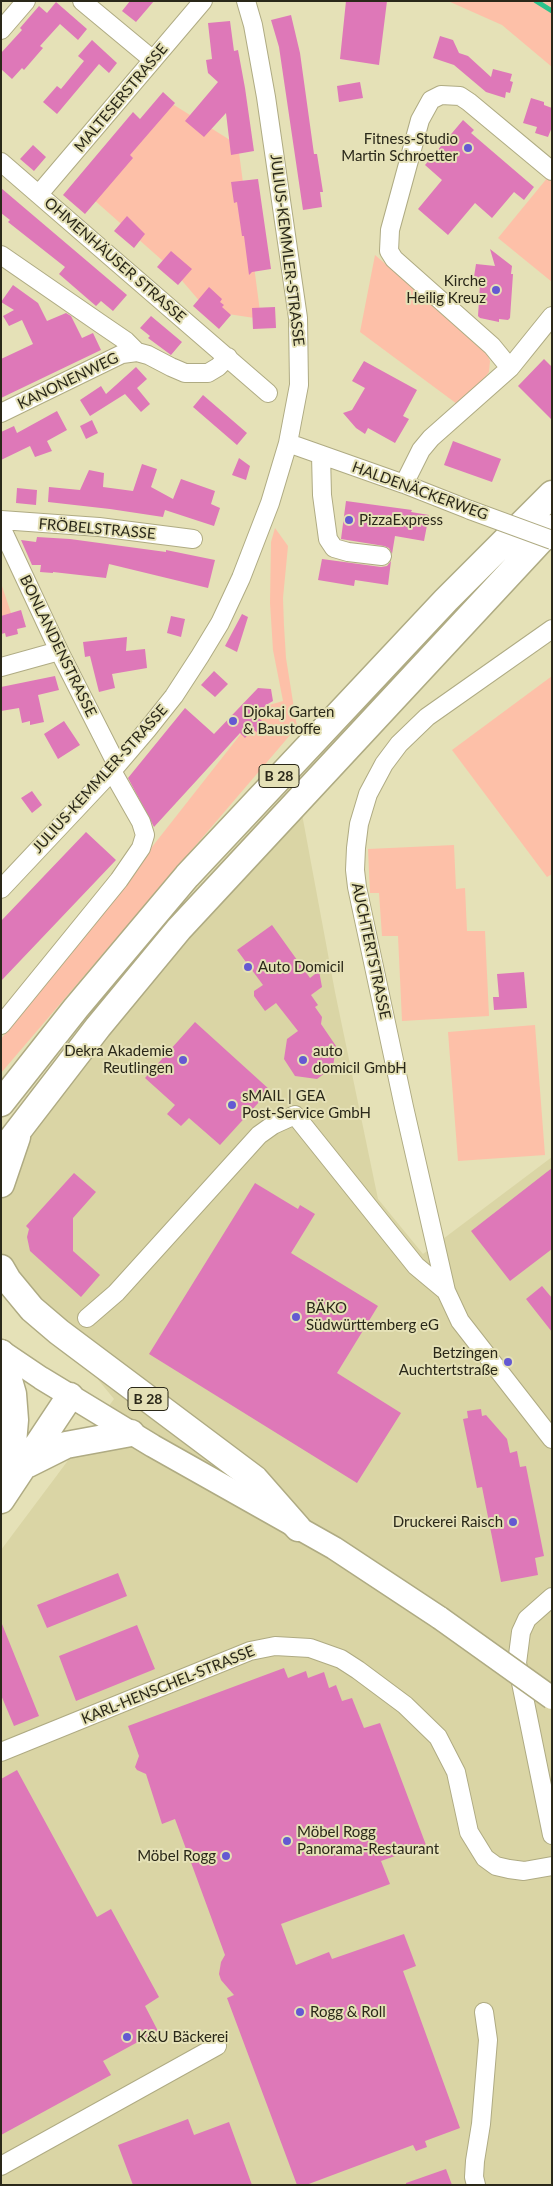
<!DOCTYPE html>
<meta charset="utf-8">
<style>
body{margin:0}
#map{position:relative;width:553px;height:2186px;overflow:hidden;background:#e5e1b7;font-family:Lato,sans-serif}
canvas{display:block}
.frame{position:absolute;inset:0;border:2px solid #2a2819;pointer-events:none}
</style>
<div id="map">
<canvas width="553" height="2186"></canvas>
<div class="frame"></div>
</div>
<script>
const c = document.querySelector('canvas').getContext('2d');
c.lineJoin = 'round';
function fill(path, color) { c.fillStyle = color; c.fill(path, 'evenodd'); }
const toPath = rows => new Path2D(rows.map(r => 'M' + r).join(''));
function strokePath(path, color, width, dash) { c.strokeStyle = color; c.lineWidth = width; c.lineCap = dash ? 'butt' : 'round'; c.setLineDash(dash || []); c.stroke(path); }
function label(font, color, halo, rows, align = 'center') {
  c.font = font + ' Lato,sans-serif'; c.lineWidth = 4; c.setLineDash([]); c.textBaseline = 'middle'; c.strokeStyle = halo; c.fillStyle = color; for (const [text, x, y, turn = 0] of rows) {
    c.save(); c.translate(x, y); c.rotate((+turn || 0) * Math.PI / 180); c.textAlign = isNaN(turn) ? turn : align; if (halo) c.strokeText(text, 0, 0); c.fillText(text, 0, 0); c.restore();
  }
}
fill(toPath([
 [299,798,335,992,378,1199,423,1254,552,1157,552,2185,1,2185,1,1550,114,1399,59,1332,1,1268,1,1184,21,1126]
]), '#dad5a5');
fill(toPath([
 [448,1,552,1,552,67,502,25],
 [166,100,238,145,261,319,208,311,172,269,84,191],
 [548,177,552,180,552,282,498,238],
 [375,255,484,348,490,361,489,372,479,385,457,404,360,332],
 [275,528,288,546,283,598,284,626,286,658,297,727,1,1073,1,1039,262,707,283,701,273,650,270,603,271,542],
 [1,583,14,622,1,626],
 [552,676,552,874,547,877,452,750],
 [454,845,456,889,465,888,467,931,485,931,489,1016,402,1021,398,936,382,936,379,893,370,893,368,849],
 [535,1025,545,1155,458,1161,448,1032]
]), '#fdc0a8');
strokePath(toPath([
 [536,1,552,11]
]), '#2bc38c', 5);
fill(toPath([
 [130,1,154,1,136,22,122,11],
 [346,1,387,1,379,65,340,59],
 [56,2,87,29,78,40,60,24,40,46,43,48,24,70,22,68,12,79,1,69,1,53,22,30,20,28,39,6,47,13],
 [291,15,300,53,314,154,317,154,323,192,320,192,322,207,303,210,279,47,271,20],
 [230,21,234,51,238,50,245,88,254,151,231,155,226,113,204,137,185,121,218,82,208,73,206,60,212,59,208,23],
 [440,36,453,40,459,53,468,56,491,77,493,69,512,74,510,81,513,82,510,93,506,92,505,98,486,92,454,65,433,58],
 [92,40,117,63,109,73,99,64,57,114,43,102,57,86,61,89,84,61,78,56],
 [360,82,363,98,339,102,337,86],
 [163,92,175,103,130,155,133,158,85,214,63,195,133,112,140,119],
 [531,98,544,102,544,105,552,108,552,127,548,137,535,133,537,127,523,123],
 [463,120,474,130,471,133,534,187,524,200,514,192,492,218,475,203,448,235,418,209,442,180,425,165],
 [33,145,46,157,34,171,20,159],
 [258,179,271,269,252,272,249,275,244,236,242,236,237,202,234,203,231,182],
 [1,188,127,295,113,311,101,301,96,306,59,274,65,267,8,222,10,220,1,213],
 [127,216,145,234,134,248,114,231],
 [490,249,512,266,511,274,513,274,510,318,508,320,499,319,499,322,480,318,478,316,480,284,473,283,476,264,495,266],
 [171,251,192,269,178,285,157,267],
 [13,285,38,303,47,321,66,313,71,316,82,338,93,333,101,350,1,398,1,359,33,344,22,320,9,326,3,316,14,310,1,302],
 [209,287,222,299,220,302,224,305,222,307,231,315,219,329,193,306],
 [275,307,276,328,253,329,252,308],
 [151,316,182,342,171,355,148,338,150,336,140,328],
 [544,359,552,367,552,420,518,386],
 [364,361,417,390,403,416,409,419,395,443,368,428,365,434,356,428,343,413,352,410,365,388,352,381],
 [136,367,147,379,137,388,150,404,141,412,125,394,90,416,80,400,101,386,106,394],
 [203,395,247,433,237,445,193,407],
 [57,411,67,430,47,441,52,451,35,457,30,446,1,460,1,432,14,426,17,433],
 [92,420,98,433,86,439,80,426],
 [453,441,501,459,492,482,444,465],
 [239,458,250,466,246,480,232,475],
 [142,464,157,469,151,487,173,499,181,479,215,491,211,504,220,508,214,526,165,510,163,517,110,509,48,502,49,487,80,490,89,470,104,473,103,487,133,491],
 [17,488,37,490,36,505,16,503],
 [346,501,412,510,411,512,429,515,424,541,395,536,392,554,389,548,384,546,341,539],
 [37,537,70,539,166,552,166,550,215,560,208,588,109,564,106,578,53,572,53,573,40,572,41,565,32,565,21,540,36,542],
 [322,559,381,567,387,566,391,561,388,585,355,580,354,586,318,580],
 [21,610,26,627,17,629,18,634,6,637,5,633,1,634,1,616],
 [242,614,248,617,237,652,225,646],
 [171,616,185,619,181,637,167,633],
 [127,637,126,651,145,649,147,668,112,674,115,688,99,692,90,656,85,657,83,642],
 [214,671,228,684,215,697,201,685],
 [55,676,59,690,38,695,44,722,30,725,30,721,22,723,19,708,1,711,1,687],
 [258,688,271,689,273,701,266,705,256,716,267,725,259,734,253,729,245,738,240,733,154,827,128,778,185,708,214,734],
 [64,721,80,745,58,759,44,734],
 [32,791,42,805,32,813,21,798],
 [86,832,116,860,1,981,1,921],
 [272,925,310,978,319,971,322,987,311,995,318,1005,315,1007,322,1017,321,1024,336,1046,333,1067,317,1079,295,1076,284,1059,287,1039,298,1031,276,1003,265,1011,254,996,254,991,263,985,237,950],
 [524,972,527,1008,494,1010,493,997,499,997,497,974],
 [195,1022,270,1090,220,1145,189,1118,181,1126,167,1114,175,1105,145,1078],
 [552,1168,552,1249,510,1281,471,1231],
 [74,1173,96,1192,73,1218,73,1251,100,1275,81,1297,30,1251,27,1237,29,1229,26,1226],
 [255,1183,298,1209,300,1205,315,1214,291,1253,378,1306,337,1373,401,1413,357,1483,149,1354],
 [542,1286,552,1298,552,1332,526,1299],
 [481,1409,482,1416,486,1415,507,1439,510,1453,517,1451,520,1467,526,1466,544,1556,535,1558,538,1575,501,1582,482,1487,477,1488,463,1419,468,1418,467,1411],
 [118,1573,127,1596,47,1628,37,1605],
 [2,1624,39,1716,14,1726,1,1695],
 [137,1625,155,1669,76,1701,59,1656],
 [284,1668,288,1678,306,1671,308,1678,324,1672,329,1688,336,1685,342,1701,352,1698,364,1728,380,1723,426,1845,381,1861,390,1884,281,1924,296,1965,329,1952,332,1959,404,1934,416,1966,403,1971,460,2128,425,2141,427,2147,416,2151,413,2145,306,2185,297,2185,227,1998,234,1995,221,1980,219,1974,221,1962,225,1955,175,1819,162,1824,146,1774,137,1770,135,1767,139,1756,128,1726],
 [17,1770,97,1917,111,1909,159,1997,145,2006,158,2031,103,2061,111,2075,1,2135,1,1779],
 [188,2119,194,2135,229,2122,252,2185,133,2185,118,2145],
 [446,2169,452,2185,406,2185,406,2183]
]), '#de78b8');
const minor = toPath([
 [82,1,153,60],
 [1,30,26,1],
 [1,162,268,393],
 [39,194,203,1],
 [1,255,101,324,126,341,137,352,148,355,171,367,185,373,208,373,218,367,228,357],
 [510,368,492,346,394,259,389,251,390,230,420,120,431,100,441,95,460,96,469,102,552,171],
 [1,413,122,354,137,352],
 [288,443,404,484,470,510],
 [321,455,322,495,328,539,334,548,348,552,382,556],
 [404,484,421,450,431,438,510,368,552,316],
 [1,520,99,527,193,539],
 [1,527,59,651,117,765],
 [552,629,427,717,399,744,384,764,368,794,359,824,356,848,355,870,357,887,404,1107,446,1291,460,1321,552,1439],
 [1,667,59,651],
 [1,889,112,771,147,730,174,696,200,656,220,623,241,578,270,503,288,443,299,385,298,318,266,97,253,25,246,1],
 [1,1025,119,880,141,848,145,835,141,822,112,771],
 [87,1318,116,1293,259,1135,273,1125,295,1115,416,1266,446,1291],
 [552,1597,527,1619,521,1632,517,1663,552,1835],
 [1,1752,250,1651,275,1646,310,1648,341,1659,358,1670,405,1705,438,1737,456,1772,469,1832,485,1858,496,1866,509,1869,524,1871,552,1866],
 [1,2166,217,2046],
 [476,2185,474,2177,475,2161,481,2124,488,2040,484,2012]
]);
const major = toPath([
 [1,1351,41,1378,153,1446,334,1548,440,1618]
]);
const highway = toPath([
 [1,1103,76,1008,187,876,446,600,552,494],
 [1,1153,98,1027,179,929,552,528],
 [1,1184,17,1137],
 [1,1268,8,1280,32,1309,59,1332,255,1479,298,1528],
 [1,1353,13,1394,15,1420,13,1443,1,1478],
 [28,1464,66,1445,131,1433],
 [1,1500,70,1396]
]);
strokePath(minor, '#afab83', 20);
strokePath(major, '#afab83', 25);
strokePath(highway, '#afab83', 29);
strokePath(minor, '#fff', 18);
strokePath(major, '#fff', 22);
strokePath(highway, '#fff', 26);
const minorBridge = toPath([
 [470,510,552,540]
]);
const majorBridge = toPath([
 [440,1618,552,1698]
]);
strokePath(minorBridge, '#afab83', 20, []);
strokePath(majorBridge, '#afab83', 25, []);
strokePath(minorBridge, '#fff', 18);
strokePath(majorBridge, '#fff', 22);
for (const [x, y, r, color] of [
 [468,148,5,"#6459d2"],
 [496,290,5,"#6459d2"],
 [349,520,5,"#6459d2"],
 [233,721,5,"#6459d2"],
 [248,967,5,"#6459d2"],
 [183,1060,5,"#6459d2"],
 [303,1060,5,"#6459d2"],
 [232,1105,5,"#6459d2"],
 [296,1317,5,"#6459d2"],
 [508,1362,5,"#6459d2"],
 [513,1522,5,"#6459d2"],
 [287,1841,5,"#6459d2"],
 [226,1856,5,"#6459d2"],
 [300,2012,5,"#6459d2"],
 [127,2037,5,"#6459d2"]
]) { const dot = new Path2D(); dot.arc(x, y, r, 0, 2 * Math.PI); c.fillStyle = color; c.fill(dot); strokePath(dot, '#e5e1b7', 2); }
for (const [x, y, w] of [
 [279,776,40],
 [148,1399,40]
]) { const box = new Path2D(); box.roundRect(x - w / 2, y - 11.5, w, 23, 4); c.fillStyle = '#e5e1b7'; c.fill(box); strokePath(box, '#2a2819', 1); }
label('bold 14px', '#2a2819', null, [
 ["B 28",279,776],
 ["B 28",148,1399]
]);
label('15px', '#2a2819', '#e5e1b7', [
 ["MALTESERSTRASSE",121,98,-50],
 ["JULIUS-KEMMLER-STRASSE",287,250,83],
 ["OHMENHÄUSER STRASSE",115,260,41],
 ["KANONENWEG",68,381,-26],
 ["HALDENÄCKERWEG",420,491,20],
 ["FRÖBELSTRASSE",97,529,5],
 ["BONLANDENSTRASSE",58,646,64],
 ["JULIUS-KEMMLER-STRASSE",100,779,-48],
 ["AUCHTERTSTRASSE",371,951,78],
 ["KARL-HENSCHEL-STRASSE",168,1685,-22]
]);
label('15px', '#2a2819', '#e5e1b7', [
 ["Fitness-Studio",458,139,"right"],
 ["Martin Schroetter",458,156,"right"],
 ["Kirche",486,281,"right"],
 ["Heilig Kreuz",486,298,"right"],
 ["PizzaExpress",359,520],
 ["Djokaj Garten",243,712],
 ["& Baustoffe",243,729],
 ["Auto Domicil",258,967],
 ["Dekra Akademie",173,1051,"right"],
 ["Reutlingen",173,1068,"right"],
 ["auto",313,1051],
 ["domicil GmbH",313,1068],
 ["sMAIL | GEA",242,1096],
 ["Post-Service GmbH",242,1113],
 ["BÄKO",306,1308],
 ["Südwürttemberg eG",306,1325],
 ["Betzingen",498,1353,"right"],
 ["Auchtertstraße",498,1370,"right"],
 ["Druckerei Raisch",503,1522,"right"],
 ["Möbel Rogg",297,1832],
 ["Panorama-Restaurant",297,1849],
 ["Möbel Rogg",216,1856,"right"],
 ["Rogg & Roll",310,2012],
 ["K&U Bäckerei",137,2037]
], 'left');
</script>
